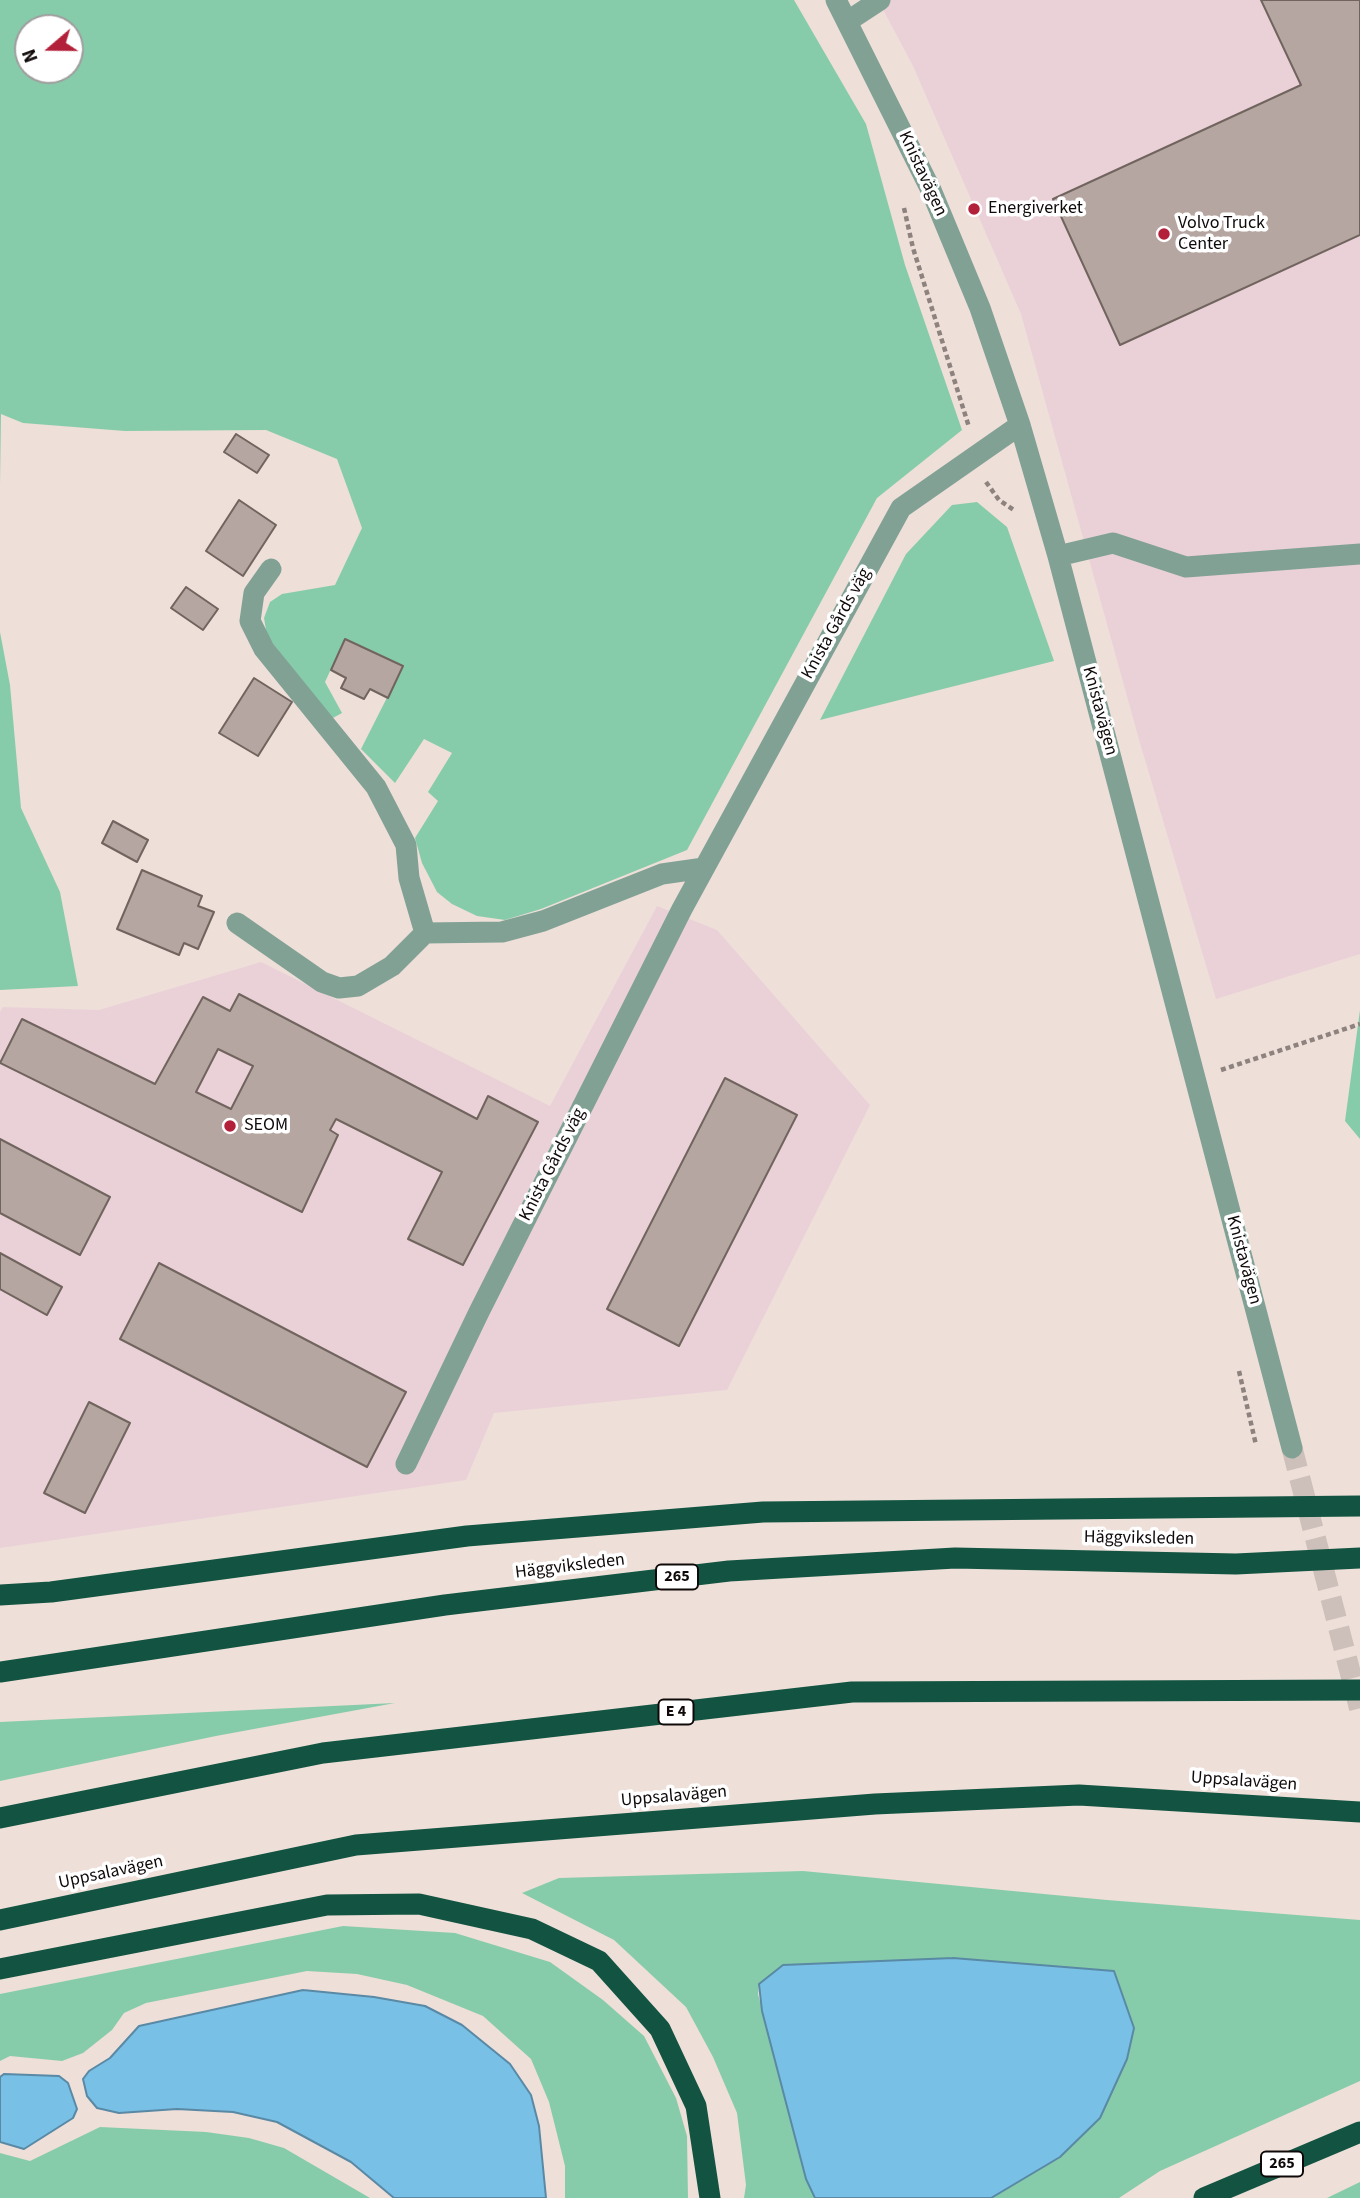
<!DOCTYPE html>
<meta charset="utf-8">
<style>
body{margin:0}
#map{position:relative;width:1360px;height:2198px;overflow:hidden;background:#eedfd9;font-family:"Source Sans 3",sans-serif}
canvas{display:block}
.north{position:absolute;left:14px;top:14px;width:70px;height:70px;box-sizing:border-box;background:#fff;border:2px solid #9f9d9d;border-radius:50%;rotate:250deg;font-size:19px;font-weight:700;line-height:28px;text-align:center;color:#0f0a09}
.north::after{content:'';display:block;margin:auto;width:24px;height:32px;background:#b3203a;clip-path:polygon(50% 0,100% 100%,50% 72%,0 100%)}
</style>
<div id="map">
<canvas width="1360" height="2198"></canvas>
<div class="north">N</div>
</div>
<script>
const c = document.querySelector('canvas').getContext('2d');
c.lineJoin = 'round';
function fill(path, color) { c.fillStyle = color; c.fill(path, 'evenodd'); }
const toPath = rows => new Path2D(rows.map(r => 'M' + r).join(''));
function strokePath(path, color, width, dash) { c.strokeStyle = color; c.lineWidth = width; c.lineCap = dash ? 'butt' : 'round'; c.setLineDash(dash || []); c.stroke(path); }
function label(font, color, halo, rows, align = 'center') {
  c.font = font + ' "Source Sans 3",sans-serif'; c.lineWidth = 7; c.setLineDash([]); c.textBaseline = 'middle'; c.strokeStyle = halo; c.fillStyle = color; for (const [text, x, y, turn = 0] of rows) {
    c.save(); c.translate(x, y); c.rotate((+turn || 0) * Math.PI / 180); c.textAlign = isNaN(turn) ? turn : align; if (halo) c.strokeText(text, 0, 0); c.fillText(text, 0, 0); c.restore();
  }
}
fill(toPath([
 [878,0,1360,0,1360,954,1216,999,1140,743,1021,314,913,66],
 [657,906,717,930,870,1105,727,1390,494,1413,466,1480,0,1548,0,1012,3,1007,99,1010,261,962,550,1106]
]), '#ead1d8');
fill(toPath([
 [0,0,794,0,866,124,905,265,962,430,877,498,687,850,541,909,505,920,477,916,452,904,437,892,422,863,415,838,438,801,428,792,452,753,424,739,395,783,361,749,403,666,345,639,325,682,342,713,331,719,267,636,264,618,270,602,282,594,335,585,362,528,337,459,266,430,125,431,23,423,1,414,0,484],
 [28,28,70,28,70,70,28,70],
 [977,502,1007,527,1054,661,820,720,906,554,952,505],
 [0,632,10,685,21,808,60,892,78,986,0,990],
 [1360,1010,1360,1139,1345,1121],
 [395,1703,216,1736,0,1781,0,1722],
 [803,1871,1107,1900,1360,1920,1360,2081,1160,2171,1119,2198,991,2198,1060,2157,1100,2118,1114,1971,953,1958,783,1965,759,1984,758,1994,806,2179,815,2198,744,2198,746,2185,737,2113,713,2057,686,2007,614,1940,522,1893,559,1878],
 [343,1926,455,1933,550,1962,603,2000,644,2036,676,2098,687,2136,688,2198,565,2198,565,2166,549,2102,531,2059,483,2016,407,1985,357,1974,307,1971,146,2003,124,2013,112,2030,83,2053,62,2061,10,2056,0,2061,0,1994],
 [100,2127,206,2132,249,2138,284,2148,370,2198,0,2198,0,2153,30,2161],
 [1360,2182,1360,2198,1327,2198]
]), '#87ccaa');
const water = toPath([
 [953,1958,1114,1971,1134,2028,1127,2059,1100,2118,1060,2157,991,2198,815,2198,806,2179,762,2011,759,1984,783,1965,953,1958],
 [303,1990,374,1997,425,2006,462,2025,510,2064,531,2095,539,2126,546,2198,394,2198,351,2162,277,2122,233,2112,177,2109,119,2113,97,2108,87,2096,83,2079,89,2071,110,2058,139,2026,303,1990],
 [4,2074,59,2076,68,2083,77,2109,73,2118,24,2149,0,2142,0,2077,4,2074]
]);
fill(water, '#79c0e6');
strokePath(water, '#5989a4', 2);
const building = toPath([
 [1261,0,1360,0,1360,235,1120,345,1053,199,1301,85,1261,0],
 [236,434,269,455,257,473,224,452,236,434],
 [239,500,276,525,243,576,206,551,239,500],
 [186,587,218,609,203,630,171,608,186,587],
 [345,639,403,666,388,698,370,689,364,699,341,688,346,678,331,670,345,639],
 [254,678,292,702,258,756,219,733,254,678],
 [113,821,148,840,137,862,102,843,113,821],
 [142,870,202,896,198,906,214,912,198,949,184,943,179,955,117,929,142,870],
 [239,994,477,1119,488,1096,538,1122,463,1265,408,1239,442,1172,336,1119,330,1130,338,1135,302,1212,0,1063,22,1019,155,1084,203,997,230,1011,239,994],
 [218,1049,253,1066,231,1109,196,1092,218,1049],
 [725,1078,797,1115,679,1346,607,1309,725,1078],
 [0,1139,110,1197,80,1255,0,1213,0,1139],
 [0,1253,62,1287,47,1315,0,1289,0,1253],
 [159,1263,406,1392,367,1467,120,1339,159,1263],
 [89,1402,130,1423,85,1513,44,1493,89,1402]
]);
fill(building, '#b5a6a1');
strokePath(building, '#71645e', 2);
strokePath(toPath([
 [1292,1448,1360,1710]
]), '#cdbfba', 21, [21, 10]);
strokePath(toPath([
 [904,208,913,248,969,427],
 [986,482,999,500,1014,510],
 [1221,1070,1360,1024],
 [1239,1371,1256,1445]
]), '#8d827e', 4.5, [5, 3.5]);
strokePath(toPath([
 [836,0,931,190,980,308,1020,425,1058,556,1292,1448],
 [848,21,880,0],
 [1058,556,1113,543,1186,567,1360,554],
 [271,569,254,593,250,621,264,649,376,787,406,845,409,878,425,933],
 [237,923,322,982,339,988,358,986,392,966,425,933,502,932,543,921,662,874,704,868],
 [406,1464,479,1312,682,909,901,508,1020,425]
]), '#81a195', 21);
strokePath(toPath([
 [0,1595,51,1592,467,1536,763,1512,1360,1506],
 [0,1672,445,1605,729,1571,955,1558,1236,1564,1360,1558],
 [0,1818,323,1753,852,1692,1360,1690],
 [0,1920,356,1845,875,1804,1079,1795,1360,1812],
 [0,1969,327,1905,419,1904,532,1929,599,1961,660,2029,696,2106,710,2198],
 [1204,2198,1360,2132]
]), '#125441', 21);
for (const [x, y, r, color] of [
 [974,209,7,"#b3203a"],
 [1164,234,7,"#b3203a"],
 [230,1126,7,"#b3203a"]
]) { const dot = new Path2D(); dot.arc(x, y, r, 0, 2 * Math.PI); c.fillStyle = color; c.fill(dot); strokePath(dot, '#fff', 2.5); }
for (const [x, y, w] of [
 [677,1577,42],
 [676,1712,35],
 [1282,2164,42]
]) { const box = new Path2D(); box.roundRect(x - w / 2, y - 12.5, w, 25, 5); c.fillStyle = '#fff'; c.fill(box); strokePath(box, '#0f0a09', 2); }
label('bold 16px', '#0f0a09', null, [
 ["265",677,1577],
 ["E 4",676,1712],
 ["265",1282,2164]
]);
label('18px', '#0f0a09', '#fff', [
 ["Knistavägen",922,174,65],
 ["Knista Gårds väg",837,624,-61],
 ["Knistavägen",1099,711,75],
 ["Knista Gårds väg",553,1165,-63],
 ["Knistavägen",1243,1260,75],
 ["Häggviksleden",1139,1539,1],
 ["Häggviksleden",570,1567,-7],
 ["Uppsalavägen",1244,1782,4],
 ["Uppsalavägen",674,1797,-5],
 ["Uppsalavägen",111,1873,-12]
]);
label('18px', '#0f0a09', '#fff', [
 ["Energiverket",988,209],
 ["Volvo Truck",1178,224],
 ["Center",1178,245],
 ["SEOM",244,1126]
], 'left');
</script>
